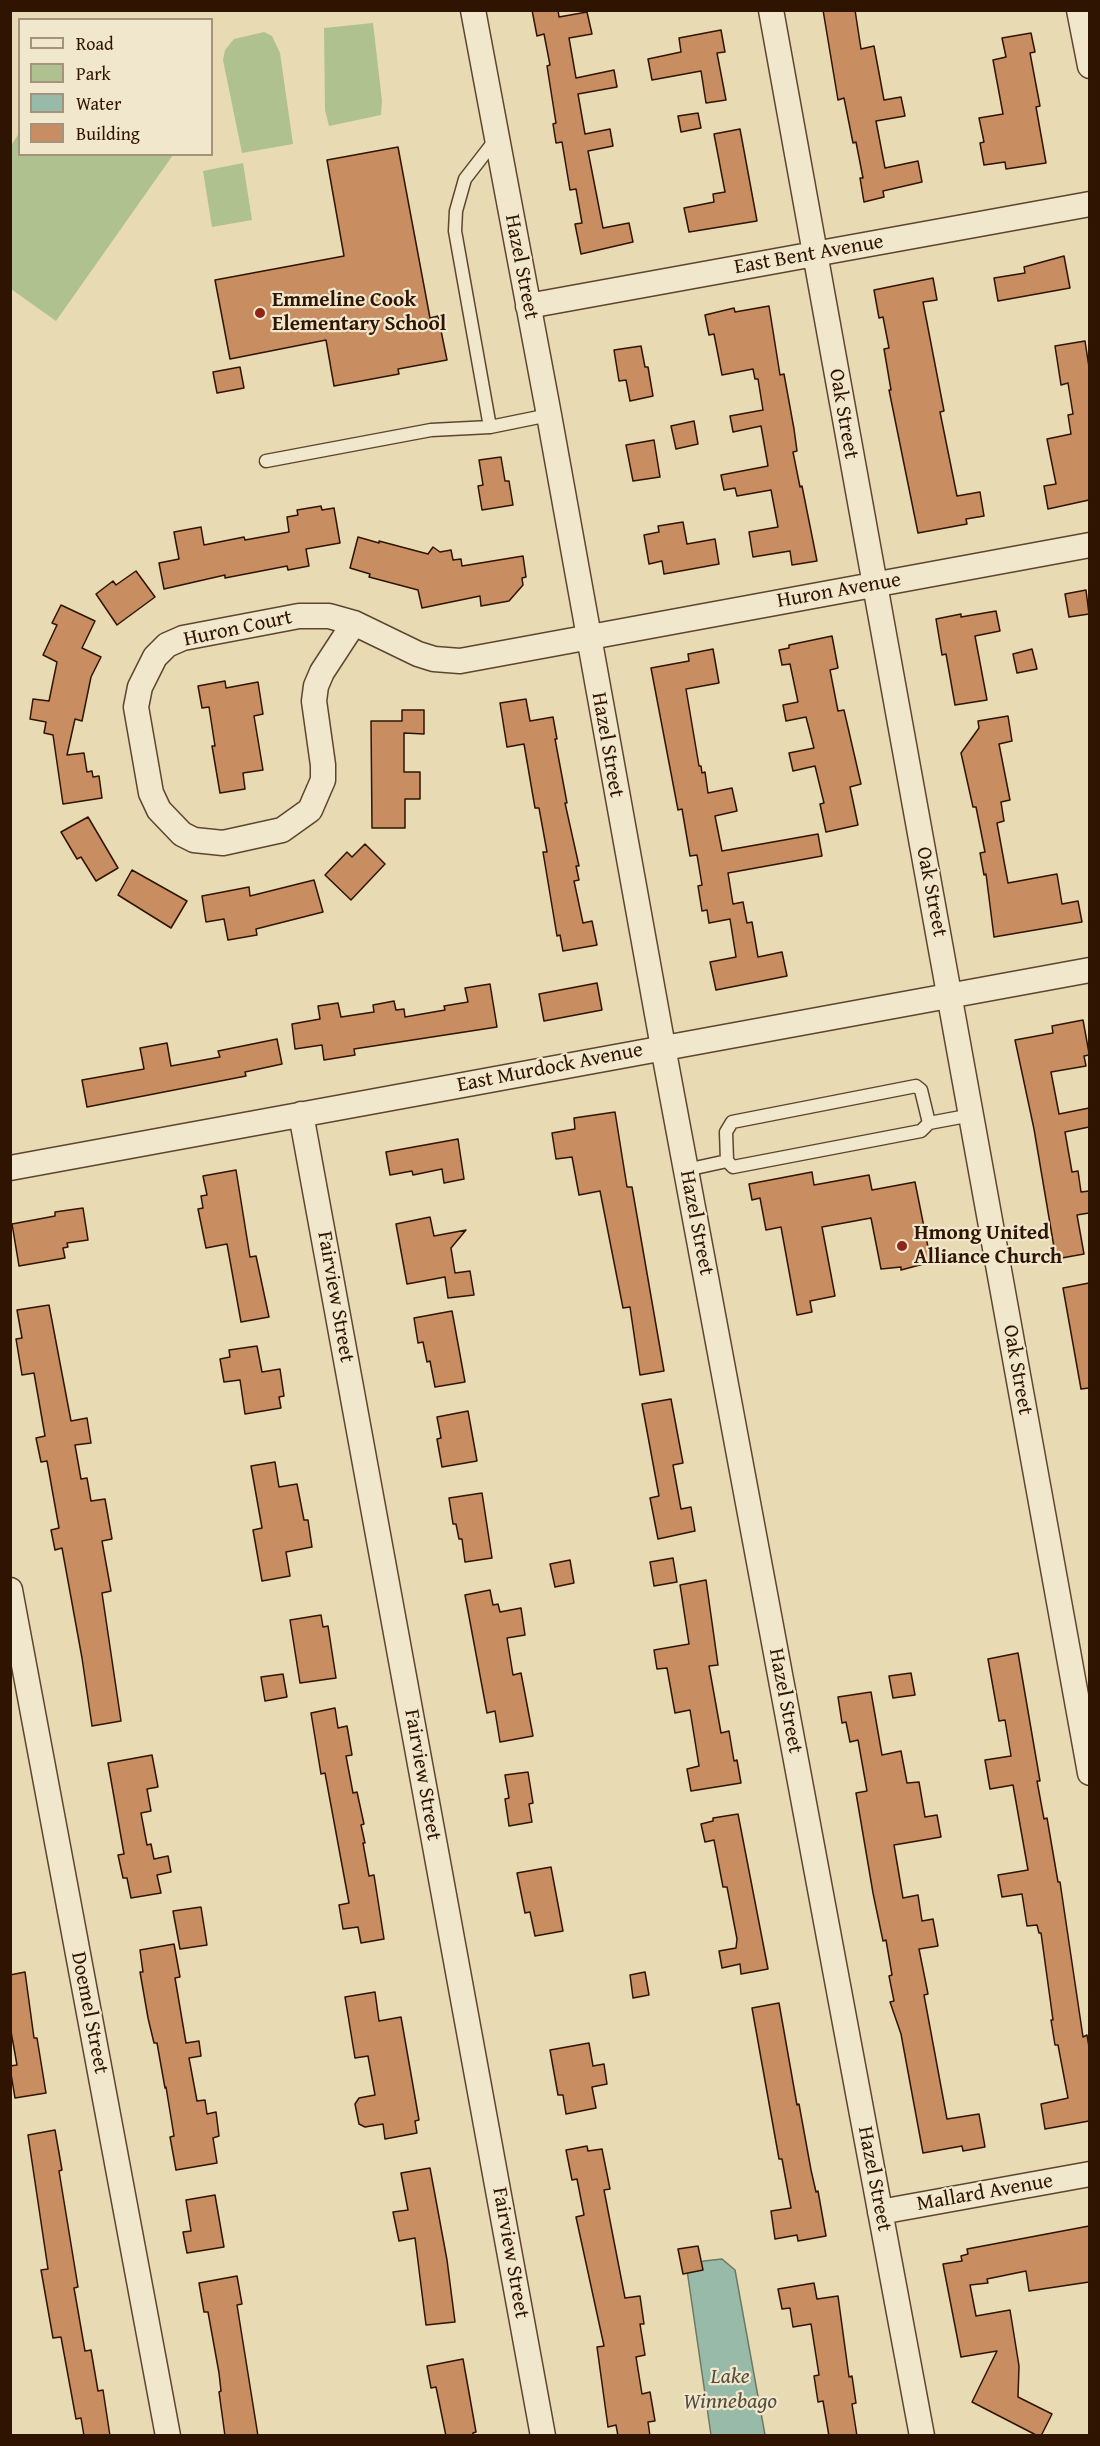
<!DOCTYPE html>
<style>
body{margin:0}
#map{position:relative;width:1100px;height:2446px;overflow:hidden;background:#e8dab2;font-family:"Gentium Book Plus",serif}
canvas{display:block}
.frame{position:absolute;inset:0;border:12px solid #301402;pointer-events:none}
.legend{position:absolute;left:18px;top:18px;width:195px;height:138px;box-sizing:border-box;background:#f0e7cd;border:2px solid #a3937c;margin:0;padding:8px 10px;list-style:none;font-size:18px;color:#301402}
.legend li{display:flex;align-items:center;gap:12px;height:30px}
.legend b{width:30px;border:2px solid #a3937c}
</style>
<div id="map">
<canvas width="1100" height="2446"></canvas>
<div class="frame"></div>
<ul class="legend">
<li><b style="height:8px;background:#f0e7cd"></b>Road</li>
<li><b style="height:16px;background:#b0c190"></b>Park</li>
<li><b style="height:16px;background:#98bba9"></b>Water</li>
<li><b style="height:16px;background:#c88d60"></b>Building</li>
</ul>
</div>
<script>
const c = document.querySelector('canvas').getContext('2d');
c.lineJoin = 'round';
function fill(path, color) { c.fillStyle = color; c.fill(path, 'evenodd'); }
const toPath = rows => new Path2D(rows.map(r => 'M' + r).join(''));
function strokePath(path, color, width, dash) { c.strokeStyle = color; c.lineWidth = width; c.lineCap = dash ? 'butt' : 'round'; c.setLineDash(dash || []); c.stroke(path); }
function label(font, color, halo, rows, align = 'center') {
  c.font = font + ' "Gentium Book Plus",serif'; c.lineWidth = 4.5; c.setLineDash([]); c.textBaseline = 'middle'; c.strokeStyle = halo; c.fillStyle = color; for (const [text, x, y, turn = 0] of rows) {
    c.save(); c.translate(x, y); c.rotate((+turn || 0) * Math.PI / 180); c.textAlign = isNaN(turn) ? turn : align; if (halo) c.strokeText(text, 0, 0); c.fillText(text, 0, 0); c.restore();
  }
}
fill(toPath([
 [373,23,382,101,381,115,329,126,325,110,324,28],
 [264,32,272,36,280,53,293,144,242,153,223,60,225,50,234,39],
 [19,133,20,154,173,155,56,321,11,289,11,146],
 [243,163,252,220,212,227,203,171]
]), '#b0c190');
const water = toPath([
 [722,2259,735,2270,765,2435,711,2435,687,2270,691,2265,704,2261,722,2259]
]);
fill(water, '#98bba9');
strokePath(water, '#6e7866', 1.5);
const building = toPath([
 [532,10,558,10,559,17,587,12,592,34,569,38,576,78,614,70,617,87,578,94,585,134,610,129,613,146,588,151,603,228,629,223,633,242,581,254,575,224,582,223,576,189,570,190,562,142,556,143,553,124,556,123,547,66,550,65,544,34,537,36,532,10],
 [823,10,855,10,861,49,874,46,884,100,901,97,905,116,876,121,885,168,918,161,922,182,883,191,884,197,864,202,860,178,863,178,856,142,853,143,844,98,838,100,823,10],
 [721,30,725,52,717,53,726,100,706,103,701,71,652,80,648,59,681,52,679,38,721,30],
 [1031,33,1035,52,1030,53,1040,106,1036,107,1046,163,1006,169,1005,162,984,165,980,143,984,142,979,118,1003,114,993,60,1006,57,1002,38,1031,33],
 [698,113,701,128,681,132,678,116,698,113],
 [740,129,757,221,689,232,684,208,714,202,713,194,725,192,714,134,740,129],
 [398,147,430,318,438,316,447,360,398,369,399,374,334,386,326,340,230,359,215,280,344,256,327,160,398,147],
 [1064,256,1070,288,998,301,994,278,1025,273,1024,267,1064,256],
 [933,278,937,300,923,302,944,411,940,412,957,496,980,492,984,516,966,519,967,524,918,533,889,390,891,390,884,349,889,348,883,317,879,318,874,290,933,278],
 [769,306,780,375,784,374,794,429,797,451,793,452,800,487,802,486,817,561,792,565,790,551,753,557,749,532,778,527,771,490,737,496,735,488,724,490,721,475,768,466,761,426,733,432,730,416,763,410,758,379,755,379,753,369,722,375,714,334,709,335,705,315,734,308,735,312,769,306],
 [1085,341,1089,367,1089,500,1048,509,1044,486,1056,484,1047,439,1071,434,1068,415,1073,414,1068,383,1061,385,1055,346,1085,341],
 [641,346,645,367,648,367,653,396,630,401,626,380,619,381,614,350,641,346],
 [240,367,244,388,217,393,213,372,240,367],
 [694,421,698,444,676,449,671,426,694,421],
 [654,440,660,477,633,481,626,445,654,440],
 [501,457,505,481,509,481,513,505,482,510,478,486,483,485,479,460,501,457],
 [321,506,322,510,334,508,340,543,306,549,309,566,288,570,287,566,225,578,225,575,164,589,159,563,179,559,174,532,201,527,204,545,244,537,245,540,289,532,287,517,298,515,297,510,321,506],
 [683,522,687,544,715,539,719,564,664,574,662,561,649,564,644,535,659,532,658,526,683,522],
 [358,537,379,543,379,541,428,554,433,547,440,552,451,550,453,560,461,559,462,566,523,556,526,577,522,578,523,585,509,601,481,606,480,596,422,608,418,590,369,577,370,574,350,568,358,537],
 [136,571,155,597,117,625,96,594,113,581,116,585,136,571],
 [1086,590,1089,614,1069,617,1065,594,1086,590],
 [61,605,95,621,82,648,101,657,91,677,82,721,75,719,67,755,84,753,87,772,92,771,93,777,99,776,102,798,63,804,53,735,44,733,46,722,30,719,33,699,49,701,57,662,43,655,57,625,52,623,61,605],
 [996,611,1000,631,975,636,987,700,955,705,946,654,942,655,936,619,961,614,961,617,996,611],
 [832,636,838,668,830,670,838,711,844,710,861,784,850,787,858,825,826,832,820,804,824,803,815,766,793,771,789,753,814,748,806,717,786,721,783,705,798,702,790,664,782,665,779,650,789,648,789,645,832,636],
 [713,649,719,683,686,689,699,766,701,766,702,773,705,772,708,793,732,788,737,811,715,816,722,851,818,834,822,856,728,873,733,904,743,902,747,923,752,922,758,957,782,952,787,976,716,990,710,962,736,957,730,919,709,923,707,910,702,911,698,886,702,885,697,855,690,856,682,809,678,810,651,668,689,661,688,654,713,649],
 [1032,649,1037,669,1017,673,1013,654,1032,649],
 [225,681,226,688,258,682,263,714,254,716,263,770,243,773,245,789,220,793,212,746,215,746,209,707,202,708,198,686,225,681],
 [526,699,530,721,553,717,557,739,555,739,567,803,565,803,579,866,576,866,579,880,574,881,583,923,592,921,597,945,563,951,560,935,557,936,543,852,547,852,539,808,535,808,524,744,507,747,500,703,526,699],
 [402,710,424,710,424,734,404,733,404,772,420,772,420,799,405,799,405,828,372,828,371,721,402,721,402,710],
 [1008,716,1012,741,999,744,1010,800,1001,802,1004,821,997,823,1008,883,1057,874,1062,904,1078,901,1082,922,994,937,986,874,984,875,980,853,985,852,976,807,973,807,961,753,979,728,978,721,1008,716],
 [88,817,118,868,96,881,81,857,77,859,61,832,88,817],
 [365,844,385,864,351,900,325,875,347,852,352,857,365,844],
 [132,870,187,901,171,928,118,895,132,870],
 [314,880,323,912,256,929,257,935,228,940,224,919,206,922,202,896,249,887,250,896,314,880],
 [597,983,602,1010,544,1021,539,994,597,983],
 [490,984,497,1027,354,1049,355,1055,324,1060,322,1045,295,1049,292,1024,320,1019,318,1006,338,1003,341,1017,374,1012,373,1005,394,1001,396,1010,404,1009,405,1017,445,1010,444,1006,468,1002,465,988,490,984],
 [1083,1020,1089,1053,1089,1055,1084,1056,1086,1066,1051,1072,1059,1114,1089,1108,1089,1127,1065,1132,1072,1172,1078,1171,1081,1192,1089,1191,1089,1213,1077,1215,1084,1254,1056,1259,1034,1129,1015,1040,1053,1033,1052,1026,1083,1020],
 [277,1039,282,1064,245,1072,246,1076,87,1107,82,1080,144,1069,140,1048,167,1043,171,1066,220,1057,218,1051,277,1039],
 [615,1112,627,1187,632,1187,664,1371,640,1375,630,1307,623,1308,600,1191,579,1195,572,1157,556,1159,552,1133,575,1129,574,1118,615,1112],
 [458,1139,464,1179,444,1183,442,1169,413,1175,412,1171,390,1175,386,1152,458,1139],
 [236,1170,250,1257,256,1256,269,1317,241,1322,227,1244,206,1248,198,1209,203,1208,201,1196,207,1195,203,1176,236,1170],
 [812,1172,814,1185,869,1175,872,1190,915,1182,931,1262,901,1270,901,1267,881,1269,871,1218,822,1227,835,1296,810,1301,812,1312,797,1315,781,1227,766,1230,760,1198,752,1200,749,1184,812,1172],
 [83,1208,88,1240,67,1243,68,1247,63,1248,65,1258,19,1266,12,1224,55,1216,55,1212,83,1208],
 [430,1217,434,1236,466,1230,451,1248,455,1273,470,1271,474,1295,448,1298,445,1277,407,1284,396,1224,430,1217],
 [1089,1283,1089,1388,1081,1389,1063,1288,1089,1283],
 [49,1305,71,1421,87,1418,91,1443,75,1445,81,1479,87,1478,91,1501,105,1499,112,1539,102,1541,111,1591,102,1593,121,1721,92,1726,82,1658,62,1548,55,1550,51,1530,59,1528,47,1461,41,1462,36,1438,45,1436,34,1373,22,1375,16,1339,22,1338,17,1310,49,1305],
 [452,1311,465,1382,435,1387,430,1361,427,1362,423,1342,418,1343,414,1318,452,1311],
 [257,1346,262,1372,280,1369,284,1396,279,1397,281,1408,245,1414,240,1380,224,1382,220,1359,230,1357,229,1350,257,1346],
 [671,1399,683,1463,673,1465,681,1509,691,1507,695,1531,658,1539,650,1498,659,1496,642,1404,671,1399],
 [468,1411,477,1461,442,1467,437,1439,441,1438,437,1417,468,1411],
 [275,1462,279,1487,297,1484,304,1520,308,1520,312,1547,286,1552,290,1576,262,1581,253,1530,262,1528,251,1466,275,1462],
 [482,1493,492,1558,465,1562,462,1539,459,1539,456,1524,453,1524,449,1498,482,1493],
 [673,1558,677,1582,654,1586,650,1562,673,1558],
 [570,1560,574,1583,555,1587,550,1564,570,1560],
 [706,1580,718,1665,709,1666,721,1733,729,1731,734,1761,737,1760,741,1783,691,1791,687,1769,699,1766,690,1710,675,1713,667,1668,657,1669,654,1650,689,1644,680,1585,706,1580],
 [490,1590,493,1605,498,1604,500,1612,521,1608,525,1635,507,1638,513,1675,521,1673,533,1736,500,1742,495,1711,487,1713,465,1595,490,1590],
 [321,1615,323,1627,328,1626,336,1678,300,1683,290,1620,321,1615],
 [1018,1653,1040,1781,1037,1781,1044,1819,1047,1818,1058,1882,1060,1882,1083,2037,1087,2035,1089,2047,1089,2121,1045,2129,1041,2104,1068,2098,1058,2045,1055,2045,1051,2020,1053,2020,1041,1933,1039,1933,1037,1925,1027,1926,1022,1894,1002,1897,998,1875,1028,1870,1013,1785,990,1789,985,1760,1011,1756,1005,1720,999,1721,988,1659,1018,1653],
 [911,1673,915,1695,893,1698,889,1676,911,1673],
 [283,1674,287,1697,265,1701,261,1677,283,1674],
 [871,1692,882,1755,901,1751,907,1783,919,1782,925,1817,937,1815,941,1837,894,1845,903,1898,918,1895,922,1921,933,1919,938,1946,919,1949,928,1994,924,1995,947,2119,979,2114,985,2147,963,2151,962,2146,923,2153,901,2034,890,2002,894,2001,889,1976,892,1975,886,1940,883,1941,873,1893,856,1793,867,1791,858,1740,850,1742,846,1722,842,1723,838,1697,871,1692],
 [335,1708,338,1728,347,1726,352,1755,346,1756,353,1793,357,1792,364,1824,361,1825,365,1843,363,1843,369,1876,374,1875,384,1939,361,1943,358,1927,343,1929,339,1905,349,1903,325,1773,321,1774,311,1713,335,1708],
 [152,1755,158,1787,147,1789,151,1811,141,1813,147,1845,151,1844,154,1859,168,1856,171,1872,157,1875,161,1893,131,1898,127,1878,123,1878,118,1855,124,1854,108,1763,152,1755],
 [528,1772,533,1803,529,1804,532,1822,509,1826,505,1799,509,1798,505,1775,528,1772],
 [738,1814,768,1969,741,1974,740,1964,722,1968,719,1951,736,1948,737,1939,727,1887,723,1887,714,1840,705,1842,701,1824,713,1821,713,1818,738,1814],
 [551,1867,563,1931,535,1936,530,1912,525,1913,517,1873,551,1867],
 [201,1907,207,1945,180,1949,173,1911,201,1907],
 [174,1944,180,1977,175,1978,186,2043,199,2041,201,2056,189,2058,197,2101,205,2100,207,2114,216,2112,219,2136,213,2138,217,2163,176,2170,170,2137,174,2136,166,2087,165,2088,157,2043,154,2043,148,2018,140,1972,143,1972,140,1950,174,1944],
 [25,1972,34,2038,37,2038,46,2093,15,2098,10,2068,10,2066,17,2065,10,2026,10,1975,25,1972],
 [645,1972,649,1995,633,1998,630,1975,645,1972],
 [375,1992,379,2021,401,2017,419,2120,415,2121,417,2133,385,2139,383,2124,365,2127,359,2124,355,2104,359,2098,375,2095,368,2056,355,2058,345,1997,375,1992],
 [779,2003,797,2105,799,2104,811,2170,816,2192,818,2191,826,2236,798,2241,797,2235,775,2239,771,2211,791,2208,782,2159,779,2159,752,2008,779,2003],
 [589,2043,593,2066,604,2064,607,2084,592,2087,596,2108,566,2114,563,2095,558,2095,550,2050,589,2043],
 [55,2130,62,2170,59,2171,78,2287,74,2288,85,2351,91,2350,98,2391,103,2390,110,2436,84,2436,81,2418,76,2419,61,2337,53,2338,41,2270,48,2269,28,2135,55,2130],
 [587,2146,588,2151,602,2149,610,2189,604,2190,625,2298,640,2296,644,2324,640,2324,645,2355,636,2357,642,2394,650,2392,655,2421,648,2422,650,2436,618,2436,616,2425,608,2427,597,2347,604,2346,576,2217,584,2215,577,2179,572,2180,566,2150,587,2146],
 [430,2168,447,2260,455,2322,426,2325,415,2238,399,2241,393,2212,408,2210,401,2173,430,2168],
 [215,2195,224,2247,187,2253,183,2232,191,2231,186,2200,215,2195],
 [1089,2226,1089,2282,1029,2291,1026,2271,987,2279,988,2283,970,2285,976,2316,1010,2310,1019,2366,1018,2397,1052,2414,1041,2436,1038,2436,972,2402,997,2351,961,2357,943,2264,962,2261,961,2256,968,2254,967,2249,1089,2226],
 [698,2246,703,2270,683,2274,678,2249,698,2246],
 [237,2276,242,2304,237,2305,258,2436,225,2436,219,2392,221,2391,219,2373,208,2312,204,2312,199,2283,237,2276],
 [814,2283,817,2299,838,2296,849,2377,852,2376,856,2403,852,2404,857,2436,829,2436,823,2401,818,2402,814,2376,819,2375,811,2324,793,2327,790,2308,782,2309,778,2289,814,2283],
 [463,2359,476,2432,473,2433,473,2436,446,2436,436,2387,431,2388,427,2366,463,2359]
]);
fill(building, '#c88d60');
strokePath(building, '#301402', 1.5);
const service = toPath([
 [496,139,465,179,456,211,455,231,490,427,549,415],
 [266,461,431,430,490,427],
 [929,1123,921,1090,916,1086,732,1122,726,1132,727,1161,733,1167,921,1131,929,1123,972,1115],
 [686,1170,727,1161]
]);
const minor = toPath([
 [473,10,549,415,663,1047,922,2436],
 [771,10,1090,1773],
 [1079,10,1090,66],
 [528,306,1090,204],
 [354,623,322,672,316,686,314,701,323,765,323,780,310,810,282,830,223,843,194,840,182,834,159,810,151,793,136,707,140,687,155,657,167,645,183,638,299,616,329,616,354,623,418,654,434,659,460,661,1090,545],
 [301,1114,543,2436],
 [10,1168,1090,970],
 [10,1590,168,2436],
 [880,2212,1090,2174]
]);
strokePath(service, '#5e462e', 15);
strokePath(minor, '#5e462e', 27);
strokePath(service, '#f0e7cd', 12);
strokePath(minor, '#f0e7cd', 24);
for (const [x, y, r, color] of [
 [260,313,6,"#8f2418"],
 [902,1246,6,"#8f2418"]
]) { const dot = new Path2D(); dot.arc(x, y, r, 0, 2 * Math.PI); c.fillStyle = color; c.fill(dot); strokePath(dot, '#f0e7cd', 2); }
label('21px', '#301402', '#f0e7cd', [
 ["East Bent Avenue",809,255,-10],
 ["Hazel Street",521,267,79],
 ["Oak Street",843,414,80],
 ["Huron Avenue",839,591,-10],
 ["Huron Court",238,629,-12],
 ["Hazel Street",607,745,80],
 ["Oak Street",931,892,79],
 ["East Murdock Avenue",550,1068,-11],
 ["Hazel Street",696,1223,79],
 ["Fairview Street",335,1297,80],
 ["Oak Street",1017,1370,80],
 ["Hazel Street",785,1701,79],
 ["Fairview Street",422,1775,80],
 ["Doemel Street",89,2013,79],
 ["Hazel Street",874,2179,79],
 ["Mallard Avenue",985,2193,-10],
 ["Fairview Street",510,2253,80]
]);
label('bold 21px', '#301402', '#f0e7cd', [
 ["Emmeline Cook",272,301],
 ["Elementary School",272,325],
 ["Hmong United",914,1234],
 ["Alliance Church",914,1258]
], 'left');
label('italic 22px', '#544e3c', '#f0e7cd', [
 ["Lake",730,2377],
 ["Winnebago",730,2402]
]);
</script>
